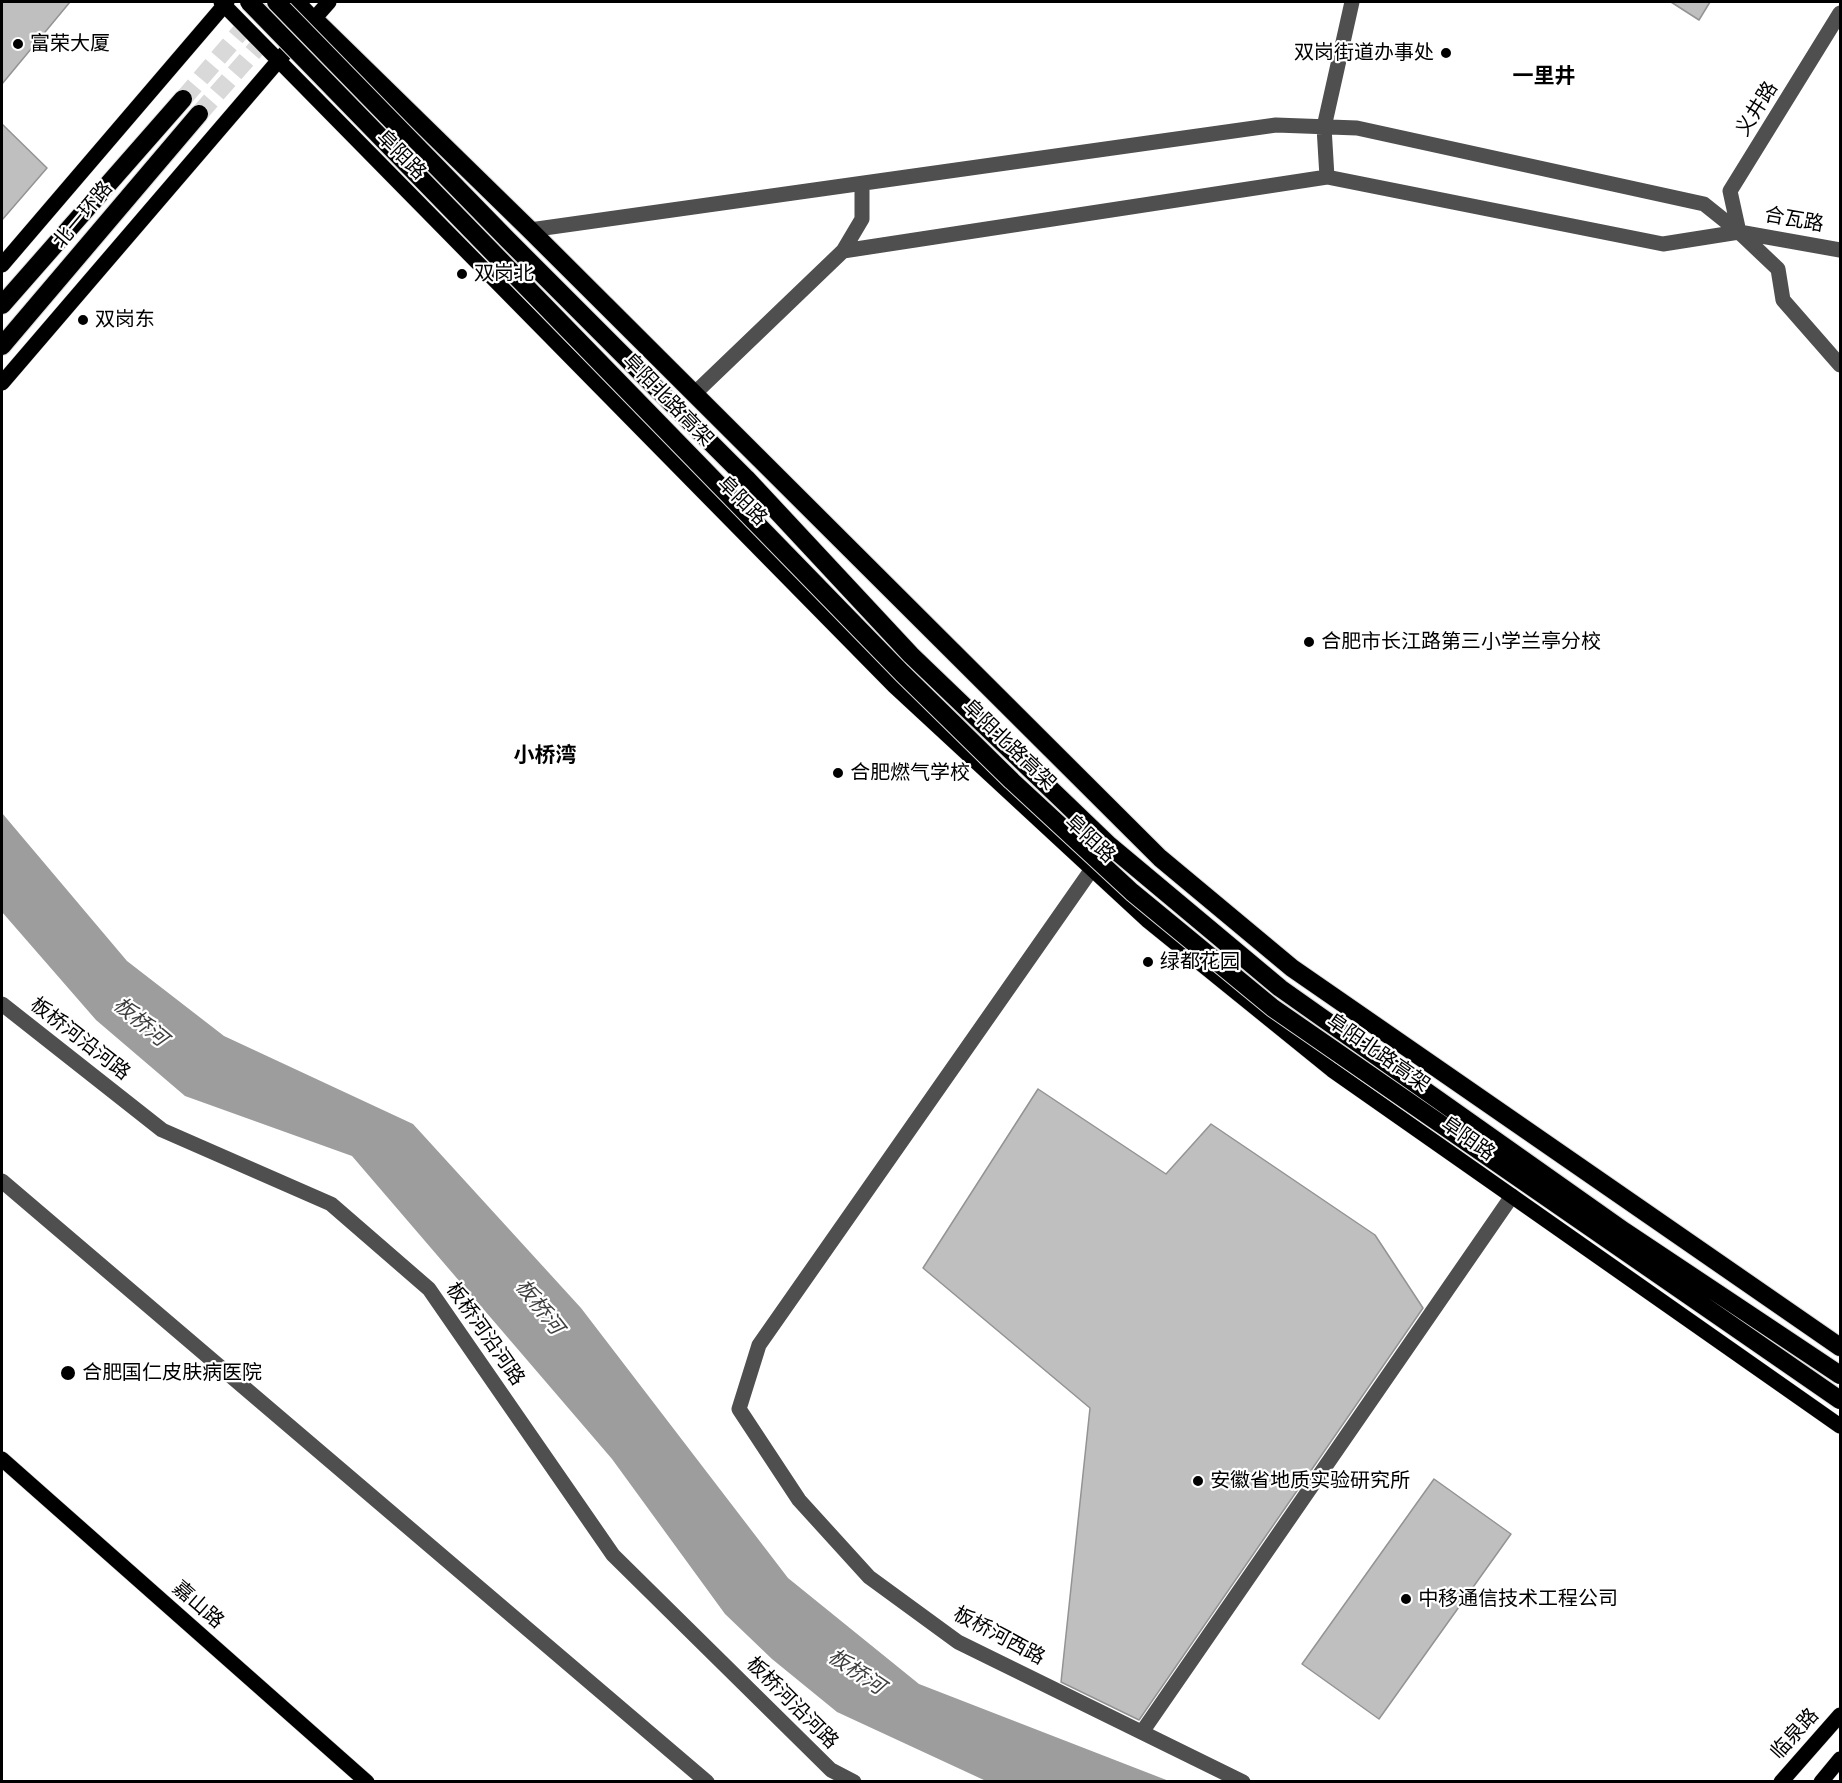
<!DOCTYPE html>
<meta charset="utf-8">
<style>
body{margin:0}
#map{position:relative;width:1842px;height:1783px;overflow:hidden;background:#fff;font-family:Montserrat,sans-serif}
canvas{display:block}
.frame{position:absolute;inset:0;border:3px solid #000;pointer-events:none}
</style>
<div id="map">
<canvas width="1842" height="1783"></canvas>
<div class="frame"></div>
</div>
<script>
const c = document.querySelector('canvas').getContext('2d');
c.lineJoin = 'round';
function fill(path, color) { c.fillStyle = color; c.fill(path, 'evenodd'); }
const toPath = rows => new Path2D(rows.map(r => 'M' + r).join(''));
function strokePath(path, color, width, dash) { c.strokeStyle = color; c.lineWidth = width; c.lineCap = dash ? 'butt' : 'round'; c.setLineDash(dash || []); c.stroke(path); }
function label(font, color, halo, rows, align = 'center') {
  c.font = font + ' Montserrat,"Noto Sans SC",sans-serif'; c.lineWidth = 4.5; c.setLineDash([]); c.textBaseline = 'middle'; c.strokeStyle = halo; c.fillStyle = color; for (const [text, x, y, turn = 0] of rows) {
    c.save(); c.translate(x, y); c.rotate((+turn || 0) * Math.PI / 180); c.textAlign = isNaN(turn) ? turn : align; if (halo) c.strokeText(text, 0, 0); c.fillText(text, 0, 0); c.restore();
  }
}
fill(toPath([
 [2,813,127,961,224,1036,413,1124,581,1308,788,1578,919,1684,1169,1781,986,1781,837,1712,772,1659,725,1614,612,1459,352,1156,185,1096,96,1020,2,912]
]), '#9d9d9d');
const building = toPath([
 [2,2,70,2,2,84,2,2],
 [1671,2,1710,2,1699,20,1671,2],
 [2,124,47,168,2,220,2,124],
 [1038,1089,1166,1174,1211,1124,1375,1235,1423,1308,1139,1720,1061,1682,1090,1408,923,1268,1038,1089],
 [1434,1479,1511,1534,1379,1719,1302,1664,1434,1479]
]);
fill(building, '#bfbfbf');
strokePath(building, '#939393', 1.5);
strokePath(toPath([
 [183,99,266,2],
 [199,114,283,18]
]), '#d9d9d9', 18, [18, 9]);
const major = toPath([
 [221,2,894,686,1148,921,1332,1070,1840,1426],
 [298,2,314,19],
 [306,28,329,2],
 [2,265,227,2],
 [2,383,285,53],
 [2,1459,367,1782],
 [1781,1782,1840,1715],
 [1821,1782,1840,1759]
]);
const highway = toPath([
 [314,19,530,230,1160,858,1292,968,1840,1347],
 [2,305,183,99],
 [2,346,199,114]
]);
strokePath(major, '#dbdbdb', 16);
strokePath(highway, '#dbdbdb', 20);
strokePath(toPath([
 [1327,177,1324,127,1352,2],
 [530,230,1276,125,1357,128,1704,204,1739,232,1778,269,1783,300,1840,365],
 [1739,232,1730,191,1840,13],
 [843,251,862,219,862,185],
 [694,394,843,251,1327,177,1663,244,1739,232,1840,250],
 [1092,869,759,1345,739,1409,799,1500,869,1577,958,1642,1243,1782],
 [2,1004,162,1130,331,1204,429,1289,613,1555,831,1770,854,1782],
 [2,1181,707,1782],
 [1142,1732,1512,1196]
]), '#4f4f4f', 15);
strokePath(major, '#000', 15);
strokePath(highway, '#000', 18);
const highwayBridge = toPath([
 [249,2,902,673,1012,781,1132,892,1273,1008,1840,1400],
 [276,2,508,240,746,478,911,655,1109,845,1280,988,1624,1231,1840,1375]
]);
strokePath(highwayBridge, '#dbdbdb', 20, []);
strokePath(highwayBridge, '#000', 18);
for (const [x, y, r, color] of [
 [18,44,6,"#000"],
 [1446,53,6,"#000"],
 [462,274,6,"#000"],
 [83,320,6,"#000"],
 [1309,642,6,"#000"],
 [838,773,6,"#000"],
 [1148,962,6,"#000"],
 [68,1373,8,"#000"],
 [1198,1481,6,"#000"],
 [1406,1599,6,"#000"]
]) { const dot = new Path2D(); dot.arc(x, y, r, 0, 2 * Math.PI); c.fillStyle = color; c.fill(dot); strokePath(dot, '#fff', 2); }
label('20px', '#000', '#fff', [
 ["富荣大厦",30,44],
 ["双岗街道办事处",1434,53,"right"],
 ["双岗北",474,274],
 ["双岗东",95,320],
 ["合肥市长江路第三小学兰亭分校",1321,642],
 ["合肥燃气学校",850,773],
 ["绿都花园",1160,962],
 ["合肥国仁皮肤病医院",82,1373],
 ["安徽省地质实验研究所",1210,1481],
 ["中移通信技术工程公司",1418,1599]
], 'left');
label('20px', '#000', '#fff', [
 ["义井路",1757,109,-58],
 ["阜阳路",401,155,45],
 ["北一环路",83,215,-50],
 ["合瓦路",1794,220,10],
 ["阜阳北路高架",668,400,46],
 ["阜阳路",742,501,45],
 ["阜阳北路高架",1009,745,44],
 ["阜阳路",1090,839,43],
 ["板桥河沿河路",80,1039,38],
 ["阜阳北路高架",1378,1053,35],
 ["阜阳路",1468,1139,35],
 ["板桥河沿河路",485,1334,55],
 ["嘉山路",198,1605,41],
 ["板桥河西路",999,1636,28],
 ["板桥河沿河路",792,1703,45],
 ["临泉路",1795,1734,-48]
]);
label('bold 21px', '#000', '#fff', [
 ["一里井",1544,77],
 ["小桥湾",545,756]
]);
label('italic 21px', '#3e3e3e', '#fff', [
 ["板桥河",140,1022,40],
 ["板桥河",539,1307,52],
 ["板桥河",856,1672,34]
]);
</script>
